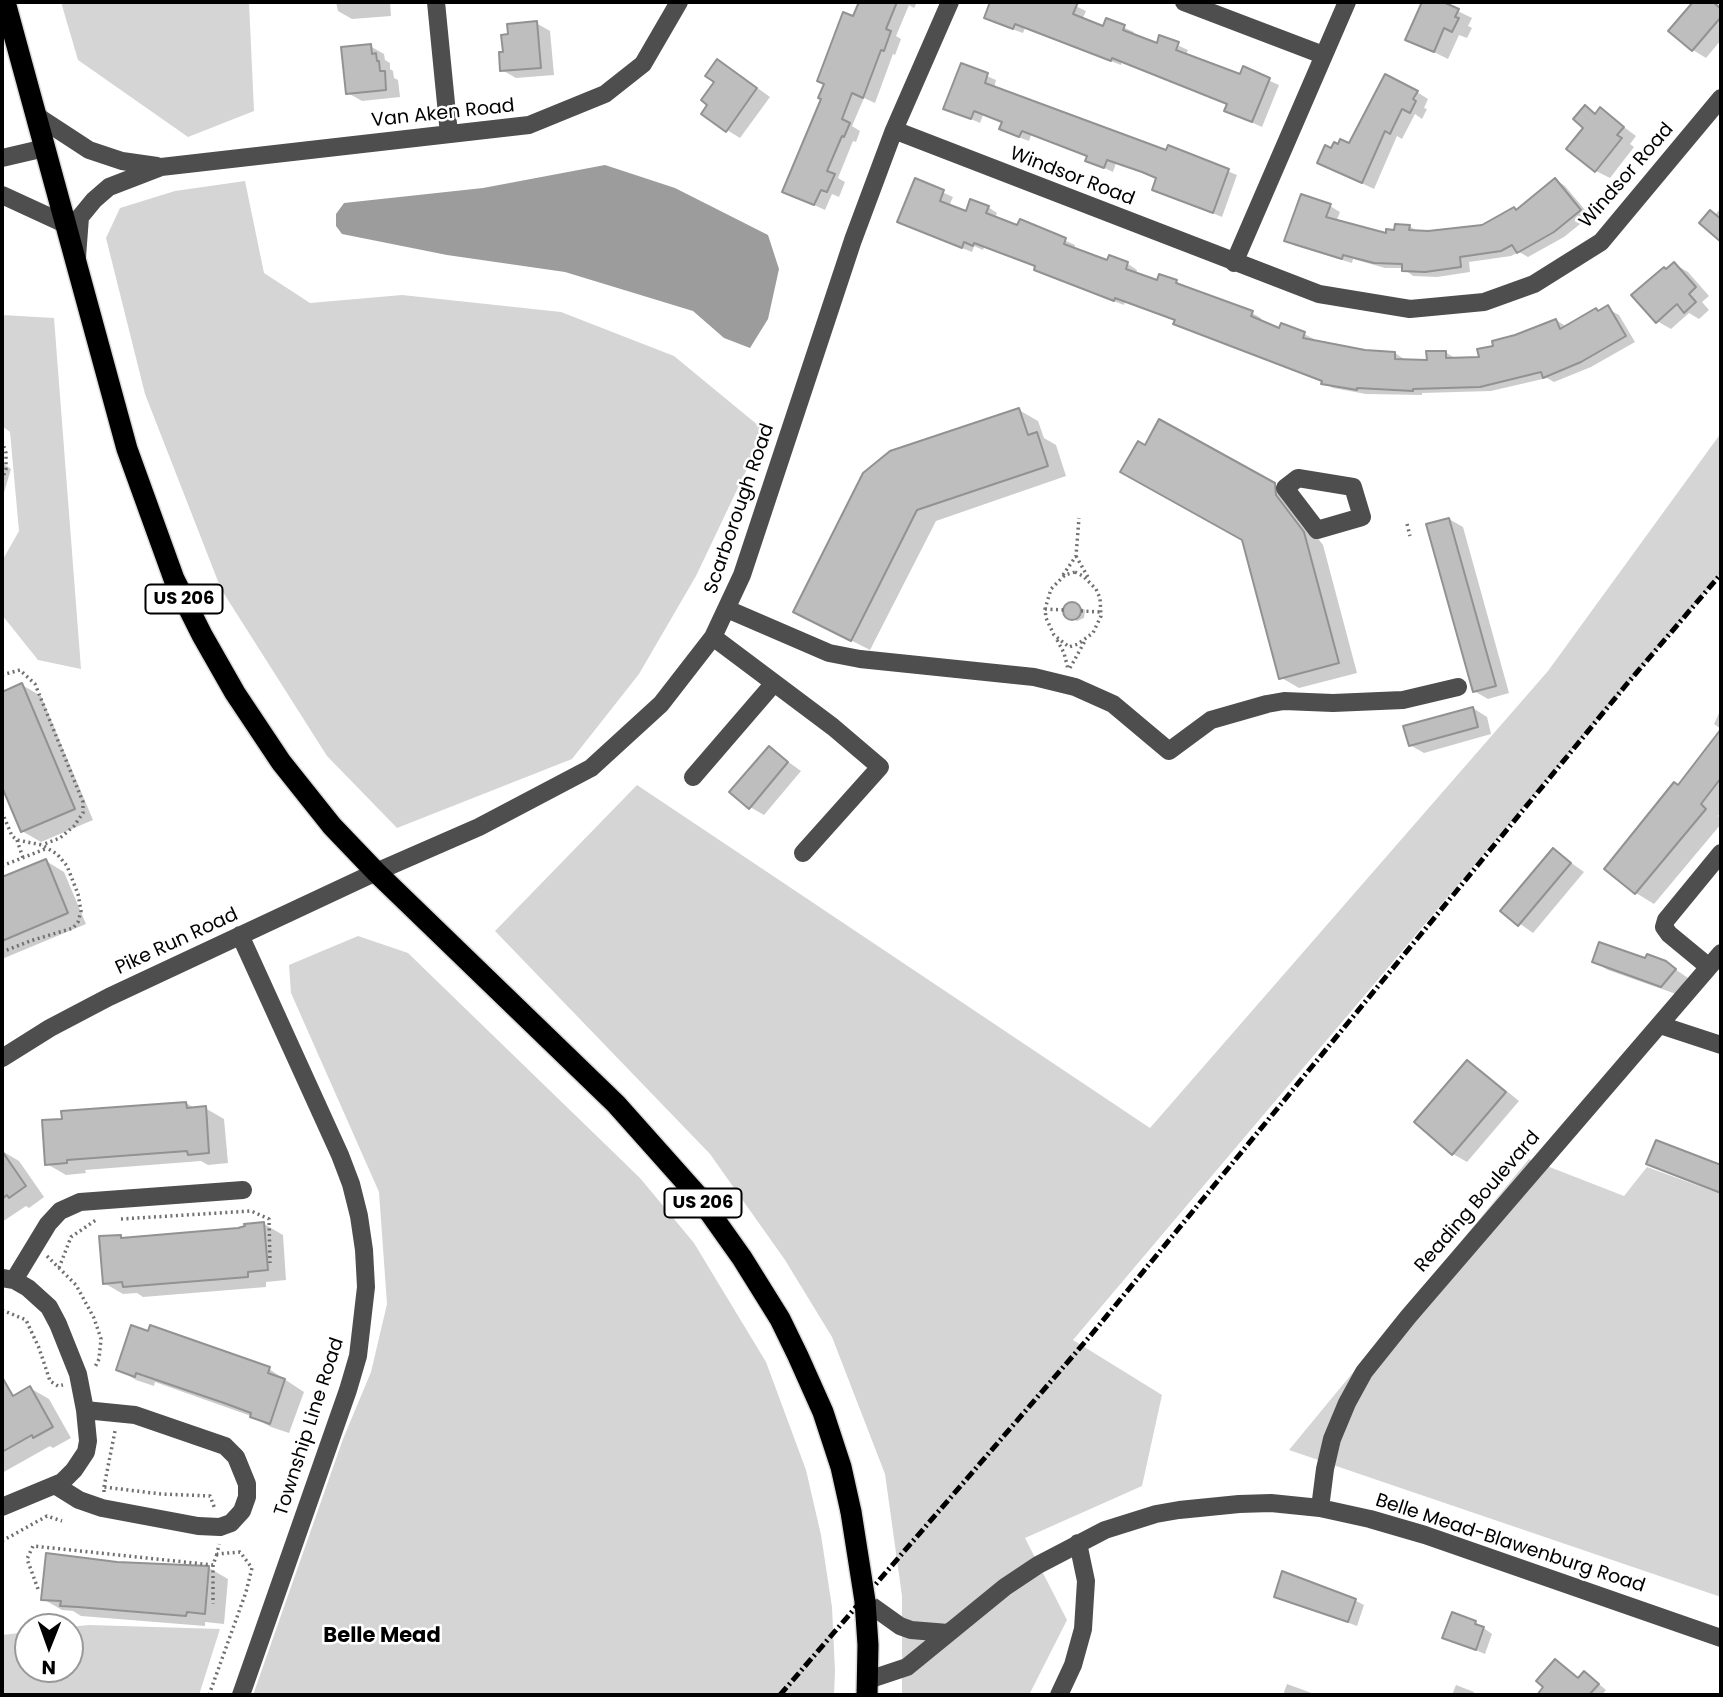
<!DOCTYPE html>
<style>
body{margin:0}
#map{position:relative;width:1723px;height:1697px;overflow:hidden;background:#fff;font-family:Poppins,sans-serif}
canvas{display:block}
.frame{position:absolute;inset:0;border:4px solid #000;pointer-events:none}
.north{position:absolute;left:14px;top:1613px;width:70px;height:70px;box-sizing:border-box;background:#fff;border:2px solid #999;border-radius:50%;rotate:181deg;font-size:19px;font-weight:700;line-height:28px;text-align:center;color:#000}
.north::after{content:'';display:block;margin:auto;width:24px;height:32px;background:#000;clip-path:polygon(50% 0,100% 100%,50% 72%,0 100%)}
</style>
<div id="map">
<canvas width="1723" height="1697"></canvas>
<div class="frame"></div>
<div class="north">N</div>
</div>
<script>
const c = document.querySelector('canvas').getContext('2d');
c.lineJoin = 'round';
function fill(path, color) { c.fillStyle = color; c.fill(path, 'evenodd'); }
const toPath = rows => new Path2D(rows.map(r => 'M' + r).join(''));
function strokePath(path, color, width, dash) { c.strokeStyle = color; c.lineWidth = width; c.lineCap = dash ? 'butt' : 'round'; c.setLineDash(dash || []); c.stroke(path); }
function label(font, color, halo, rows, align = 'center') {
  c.font = font + ' Poppins,sans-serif'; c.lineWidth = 5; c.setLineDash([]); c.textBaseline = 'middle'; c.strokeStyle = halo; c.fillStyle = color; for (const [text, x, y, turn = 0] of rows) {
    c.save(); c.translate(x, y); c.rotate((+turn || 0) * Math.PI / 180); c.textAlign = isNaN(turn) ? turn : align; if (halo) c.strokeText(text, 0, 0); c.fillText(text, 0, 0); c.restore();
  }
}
fill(toPath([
 [61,2,249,2,254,111,188,137,78,60],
 [245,181,264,273,310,303,402,295,561,312,674,356,765,431,696,576,639,674,572,759,397,828,327,756,221,589,145,394,106,238,120,208,175,191],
 [2,315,54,318,81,669,38,660,2,615,2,561,19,531,10,432,2,426],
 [1721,433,1721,574,1073,1340,1162,1395,1142,1486,1025,1538,1067,1620,1029,1695,902,1695,902,1596,885,1474,832,1337,785,1260,710,1154,495,931,637,785,1150,1128,1548,671],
 [358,936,408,953,640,1178,694,1243,766,1362,806,1470,821,1535,832,1607,835,1671,834,1695,253,1695,343,1439,371,1372,387,1304,379,1192,291,993,289,965],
 [1529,1159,1624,1196,1647,1167,1721,1194,1721,1597,1289,1450],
 [89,1625,220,1629,199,1695,2,1695,2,1635,28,1632,28,1669,70,1669,69,1627]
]), '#d5d5d5');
fill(toPath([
 [605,165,675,188,768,235,779,269,768,319,750,348,724,338,693,311,565,272,447,255,342,234,336,226,336,214,344,203,483,188]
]), '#9c9c9c');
fill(toPath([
 [336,2,390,2,391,16,352,19,338,11],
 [861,2,917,2,914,8,909,5,896,36,901,39,895,55,893,54,875,103,864,98,852,126,860,131,856,142,853,141,838,178,845,182,839,197,832,194,825,210,784,191],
 [992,2,1051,2,1057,4,1057,2,1067,2,1086,11,1082,20,1104,28,1107,20,1134,32,1133,35,1158,45,1160,37,1188,50,1186,55,1241,76,1243,69,1279,85,1262,127,1226,111,1229,105,1122,62,1121,65,1025,28,1023,33,995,23,986,18],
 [1424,2,1439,2,1472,18,1468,26,1472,28,1467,38,1459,35,1448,59,1407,39],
 [1695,2,1716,2,1721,7,1721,40,1706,58,1693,50,1670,31],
 [536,23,550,31,554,75,516,78,502,70,505,53],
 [370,46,384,54,385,60,390,63,390,69,393,71,394,78,398,80,400,97,362,101,348,93],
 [962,65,996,80,994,88,1167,152,1169,147,1237,175,1222,217,1154,189,1158,179,1116,163,1113,172,1087,160,1088,157,1031,135,1029,141,1010,134,1001,129,1003,123,983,115,980,123,946,108],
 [731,69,770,97,740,138,727,130],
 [1417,92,1428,99,1424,108,1427,109,1422,119,1415,114,1402,139,1397,136,1374,189,1319,163,1332,150,1350,145],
 [1585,107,1597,114,1601,110,1636,136,1630,144,1634,147,1610,178,1596,171],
 [916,180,953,197,949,206,967,213,988,207,997,213,995,218,1018,227,1036,227,1075,245,1074,250,1108,262,1110,257,1128,264,1137,270,1136,274,1158,283,1160,276,1177,282,1252,313,1261,318,1260,322,1280,330,1304,334,1314,339,1313,341,1365,352,1395,353,1404,359,1404,361,1429,362,1445,352,1455,358,1481,359,1495,347,1556,320,1567,327,1610,310,1619,315,1635,342,1591,367,1554,382,1547,378,1491,391,1422,393,1422,395,1366,394,1333,388,1323,382,1185,329,1176,323,1176,321,1125,302,1124,305,1045,275,1036,270,1037,267,984,247,983,250,974,246,972,252,909,227,899,222],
 [1556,180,1565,186,1590,216,1564,237,1528,257,1519,252,1511,256,1469,262,1470,272,1437,277,1413,276,1403,268,1385,268,1353,259,1352,263,1296,246,1286,241,1330,206,1340,212,1336,222,1388,235,1409,226,1419,232,1483,226,1518,211],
 [1721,208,1721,240,1701,223,1715,215],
 [1674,264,1688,272,1709,296,1702,302,1709,310,1699,319,1689,313,1671,329,1657,321,1667,270],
 [1019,410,1038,421,1044,438,1056,445,1066,476,936,521,870,650,795,612],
 [1160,421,1293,496,1294,507,1323,545,1357,673,1299,688,1280,677,1244,539,1146,447],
 [2,463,11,469,2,499],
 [1449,519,1463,527,1509,693,1488,699,1474,691],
 [1073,603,1085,610,1084,618,1077,621,1065,614,1066,606],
 [22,685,41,696,93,820,41,842,22,831,2,783,2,693],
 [1473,708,1487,717,1491,734,1424,753,1410,745],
 [1721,709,1721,729,1714,724],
 [1721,732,1721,812,1718,816,1721,818,1721,824,1654,904,1636,893,1679,787],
 [769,748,801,771,764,815,750,807],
 [1553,850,1584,872,1533,933,1502,911],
 [46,861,64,872,86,924,2,959,2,879],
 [1646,961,1665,962,1688,978,1676,994,1608,970,1594,962],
 [1467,1062,1481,1070,1519,1101,1467,1162,1453,1154,1416,1122],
 [186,1103,196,1109,205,1108,224,1119,228,1163,208,1165,201,1161,85,1170,86,1173,66,1175,47,1164],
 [1657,1143,1721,1167,1721,1194,1662,1171,1648,1163],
 [2,1151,19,1161,44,1197,29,1208,26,1206,2,1222],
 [264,1224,283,1235,286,1280,266,1282,266,1287,143,1297,137,1293,123,1294,104,1283,120,1236,125,1239,238,1230],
 [118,1369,269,1369,304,1392,289,1433,271,1427,251,1416,155,1382,154,1386,136,1380],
 [30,1388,49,1399,71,1438,53,1448,50,1446,2,1473,2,1396,9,1392,16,1396],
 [117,1563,209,1568,228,1579,224,1624,205,1622,205,1626,81,1616,73,1611,62,1610,43,1599],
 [1284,1573,1343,1594,1364,1605,1357,1626,1276,1596],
 [1475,1622,1492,1634,1485,1654,1445,1637],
 [1556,1661,1579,1679,1593,1679,1606,1690,1602,1695,1545,1695,1541,1692],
 [1287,1684,1309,1692,1315,1695,1283,1695],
 [1456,1685,1474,1692,1473,1695,1452,1695]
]), '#0003');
const building = toPath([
 [859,2,897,2,886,29,891,31,884,51,881,50,863,98,852,93,842,119,850,123,844,137,842,136,827,171,835,174,827,192,821,190,814,205,782,192,821,99,818,98,824,84,817,81,843,12,853,16,859,2],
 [990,2,1078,2,1073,14,1103,26,1106,18,1125,25,1123,30,1157,43,1159,35,1179,42,1176,50,1240,74,1243,66,1270,78,1252,122,1224,111,1227,104,1112,58,1111,61,1015,24,1013,29,984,18,990,2],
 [1422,2,1443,2,1459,9,1455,17,1459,18,1452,32,1444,28,1434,52,1405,40,1422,2],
 [1693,2,1713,2,1721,9,1721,17,1692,51,1668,31,1693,2],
 [537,21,541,68,500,71,499,52,503,52,501,35,508,34,507,24,537,21],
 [371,44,372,54,376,53,377,61,379,61,380,71,385,71,386,90,346,94,341,47,371,44],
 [717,59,757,88,726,132,701,114,707,105,701,100,714,82,705,76,717,59],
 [961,63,988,73,985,83,1166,150,1168,145,1229,169,1213,213,1152,190,1156,178,1142,172,1107,160,1104,168,1085,161,1087,156,1022,131,1019,137,999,129,1002,122,974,111,971,119,943,109,961,63],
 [1385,74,1418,91,1413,99,1416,101,1410,113,1402,109,1390,134,1385,131,1362,183,1317,163,1325,145,1331,148,1334,142,1338,144,1340,139,1349,143,1385,74],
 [1585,105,1595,114,1600,107,1624,127,1617,135,1622,138,1595,172,1566,149,1583,128,1573,119,1585,105],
 [915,178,944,190,940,201,966,211,970,199,989,206,986,213,1017,225,1020,219,1037,226,1066,238,1064,244,1107,260,1109,255,1128,262,1126,269,1157,280,1159,274,1177,280,1176,283,1253,311,1251,316,1279,328,1281,323,1305,332,1303,338,1365,350,1395,352,1395,359,1427,360,1426,351,1446,351,1446,358,1479,357,1477,349,1493,346,1492,341,1515,335,1556,319,1560,329,1596,308,1598,311,1608,305,1626,336,1581,362,1543,378,1541,372,1480,387,1413,389,1413,391,1357,388,1357,390,1321,384,1322,381,1173,324,1175,320,1115,298,1114,301,1034,270,1035,266,974,243,973,246,964,242,962,248,897,222,915,178],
 [1555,178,1581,210,1554,232,1517,253,1512,245,1501,251,1460,257,1461,267,1425,272,1402,271,1402,264,1374,263,1343,255,1342,259,1284,241,1301,194,1331,204,1326,217,1386,233,1386,229,1394,230,1395,224,1410,225,1409,230,1428,231,1482,225,1514,207,1516,210,1555,178],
 [1710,210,1721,219,1721,242,1699,223,1710,210],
 [1674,262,1696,287,1689,294,1696,302,1684,313,1677,304,1656,323,1631,295,1664,267,1666,269,1674,262],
 [1019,408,1028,435,1037,432,1048,466,917,510,851,641,793,612,863,473,890,451,1019,408],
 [1159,419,1275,483,1276,495,1304,532,1339,663,1279,679,1242,540,1120,472,1138,441,1145,445,1159,419],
 [1449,518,1496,686,1473,692,1426,524,1449,518],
 '1063 611a9 9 0 1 1 18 0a9 9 0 1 1-18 0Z',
 [22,683,75,809,21,832,2,787,2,692,22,683],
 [1473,707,1478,727,1409,746,1403,726,1473,707],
 [1721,729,1721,778,1701,804,1706,809,1635,894,1604,869,1674,782,1678,785,1721,729],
 [769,746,788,762,749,809,729,792,769,746],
 [1553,848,1571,863,1518,926,1500,911,1553,848],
 [46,859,68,913,2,941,2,877,46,859],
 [1599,942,1645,958,1647,954,1666,961,1676,969,1661,987,1592,962,1599,942],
 [1467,1060,1506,1092,1452,1155,1414,1122,1467,1060],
 [186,1102,187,1108,206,1106,209,1153,188,1155,187,1151,67,1160,67,1163,45,1165,42,1120,62,1119,61,1111,186,1102],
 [1656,1140,1721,1165,1721,1193,1646,1164,1656,1140],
 [2,1151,26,1186,9,1198,7,1195,2,1199,2,1151],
 [264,1222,268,1270,248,1272,248,1277,123,1287,122,1282,103,1284,99,1236,121,1235,121,1238,238,1228,245,1226,244,1224,264,1222],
 [131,1325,148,1331,150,1325,270,1367,268,1373,285,1379,270,1424,250,1417,251,1413,224,1403,136,1373,135,1377,116,1370,131,1325],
 [2,1377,13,1396,30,1386,53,1427,33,1438,32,1435,2,1452,2,1377],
 [46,1553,117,1562,209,1566,205,1614,187,1612,186,1616,78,1607,60,1606,61,1601,41,1600,46,1553],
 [1282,1571,1356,1599,1348,1622,1274,1597,1282,1571],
 [1452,1612,1476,1621,1475,1624,1484,1627,1476,1650,1442,1638,1452,1612],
 [1555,1659,1578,1678,1584,1671,1599,1684,1589,1695,1537,1695,1543,1687,1536,1681,1555,1659]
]);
fill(building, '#bebebe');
strokePath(building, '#929292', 2);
const highway = toPath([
 [5,2,127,449,174,579,202,635,235,693,281,762,332,826,376,872,616,1104,698,1196,742,1258,780,1319,798,1356,823,1412,841,1467,851,1512],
 [865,1601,868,1645,867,1695]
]);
strokePath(highway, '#dbdbdb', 24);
strokePath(toPath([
 [2,441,6,453,6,469,2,480],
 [1407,524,1410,536],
 [1076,556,1089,579],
 [1075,572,1083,576,1096,589,1100,598,1101,616,1093,633,1078,644,1069,647,1054,635,1046,618,1045,609,1051,589,1065,575,1075,572],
 [1063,575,1076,556,1079,518],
 [1045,609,1064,610],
 [1081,611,1101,612],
 [1057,640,1064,653,1068,669],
 [1070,668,1085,641],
 [2,675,20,670,35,684,83,802,83,813,74,826,60,838,42,845],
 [2,812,12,836,17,840,42,845,57,854,67,866,78,894,81,911,78,922,73,928,30,941,2,952],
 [17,840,23,858],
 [2,866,45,849],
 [121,1219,251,1211,269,1219,270,1263],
 [47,1256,76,1285,94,1318,101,1339,99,1359,94,1369],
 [59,1268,71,1237,96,1220],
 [2,1310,26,1320,39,1348,50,1381,58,1386,63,1385],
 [104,1487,115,1431],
 [104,1492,104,1487,161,1494,210,1496,215,1509],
 [2,1541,47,1516,62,1521],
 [213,1565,213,1604],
 [38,1589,27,1559,33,1546,213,1565,217,1554],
 [209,1695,246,1592,252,1568,240,1552,217,1554,219,1544]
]), '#707070', 3.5, [2, 3.5]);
strokePath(toPath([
 [436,2,449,134],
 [1184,2,1323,55],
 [37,116,89,150,122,161,157,166],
 [894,130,1319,294,1410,309,1484,302,1534,284,1601,242,1721,98],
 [2,158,45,148],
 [2,195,65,224],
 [77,257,80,217,94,200,109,187,161,167,529,125,605,94,643,64,679,2],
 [1234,263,1347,2],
 [1298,478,1353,487,1362,517,1317,530,1285,488,1298,478],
 [727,609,829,653,860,659,1034,677,1075,687,1113,704,1169,751,1211,720,1267,704,1284,701,1333,703,1403,700,1458,687],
 [713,637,833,727,880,767,803,853],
 [693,777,774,683],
 [240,935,340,1155,351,1184,359,1216,364,1250,366,1287,358,1356,348,1390,241,1695],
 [1709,967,1669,934,1664,927,1666,920,1721,853],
 [1660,1025,1721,1045],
 [2,1058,50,1028,109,997,376,872,479,827,591,768,661,704,713,637,742,575,853,240,894,130,950,2],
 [2,1278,14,1280,28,1288,49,1307,58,1324,78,1374,85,1410,88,1441,86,1452,74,1470,62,1482,2,1507],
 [14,1280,48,1224,60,1211,80,1202,243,1190],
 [55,1485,79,1500,102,1508,198,1526,220,1527,231,1523,242,1511,247,1497,247,1484,236,1457,225,1446,135,1415,85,1410],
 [1320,1508,1325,1469,1332,1439,1347,1403,1364,1372,1408,1317,1721,953],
 [865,1601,900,1626,911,1630,948,1633],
 [868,1680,907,1667,1005,1587,1038,1565,1105,1530,1156,1514,1179,1510,1239,1504,1271,1503,1320,1508,1370,1519,1425,1535,1721,1638],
 [1059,1695,1073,1665,1083,1629,1086,1581,1078,1543]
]), '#4e4e4e', 18);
strokePath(highway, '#000', 21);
strokePath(toPath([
 [780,1695,1091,1335,1626,685,1721,574]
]), '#000', 5, [10, 3.5, 2, 3.5]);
const highwayBridge = toPath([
 [851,1512,865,1601]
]);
strokePath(highwayBridge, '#dbdbdb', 24, []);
strokePath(highwayBridge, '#000', 21);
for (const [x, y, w] of [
 [184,599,77],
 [703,1203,77]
]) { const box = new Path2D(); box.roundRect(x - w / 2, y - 14.5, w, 29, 5); c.fillStyle = '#fff'; c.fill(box); strokePath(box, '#000', 2); }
label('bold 18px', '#000', null, [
 ["US 206",184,599],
 ["US 206",703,1203]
]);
label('19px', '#000', '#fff', [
 ["Van Aken Road",443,114,-6],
 ["Windsor Road",1627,176,-49],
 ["Windsor Road",1072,177,21],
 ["Scarborough Road",740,509,-71],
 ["Pike Run Road",177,942,-25],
 ["Reading Boulevard",1478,1202,-49],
 ["Township Line Road",310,1427,-72],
 ["Belle Mead-Blawenburg Road",1510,1544,18]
]);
label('bold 21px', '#000', '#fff', [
 ["Belle Mead",382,1637]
]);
</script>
